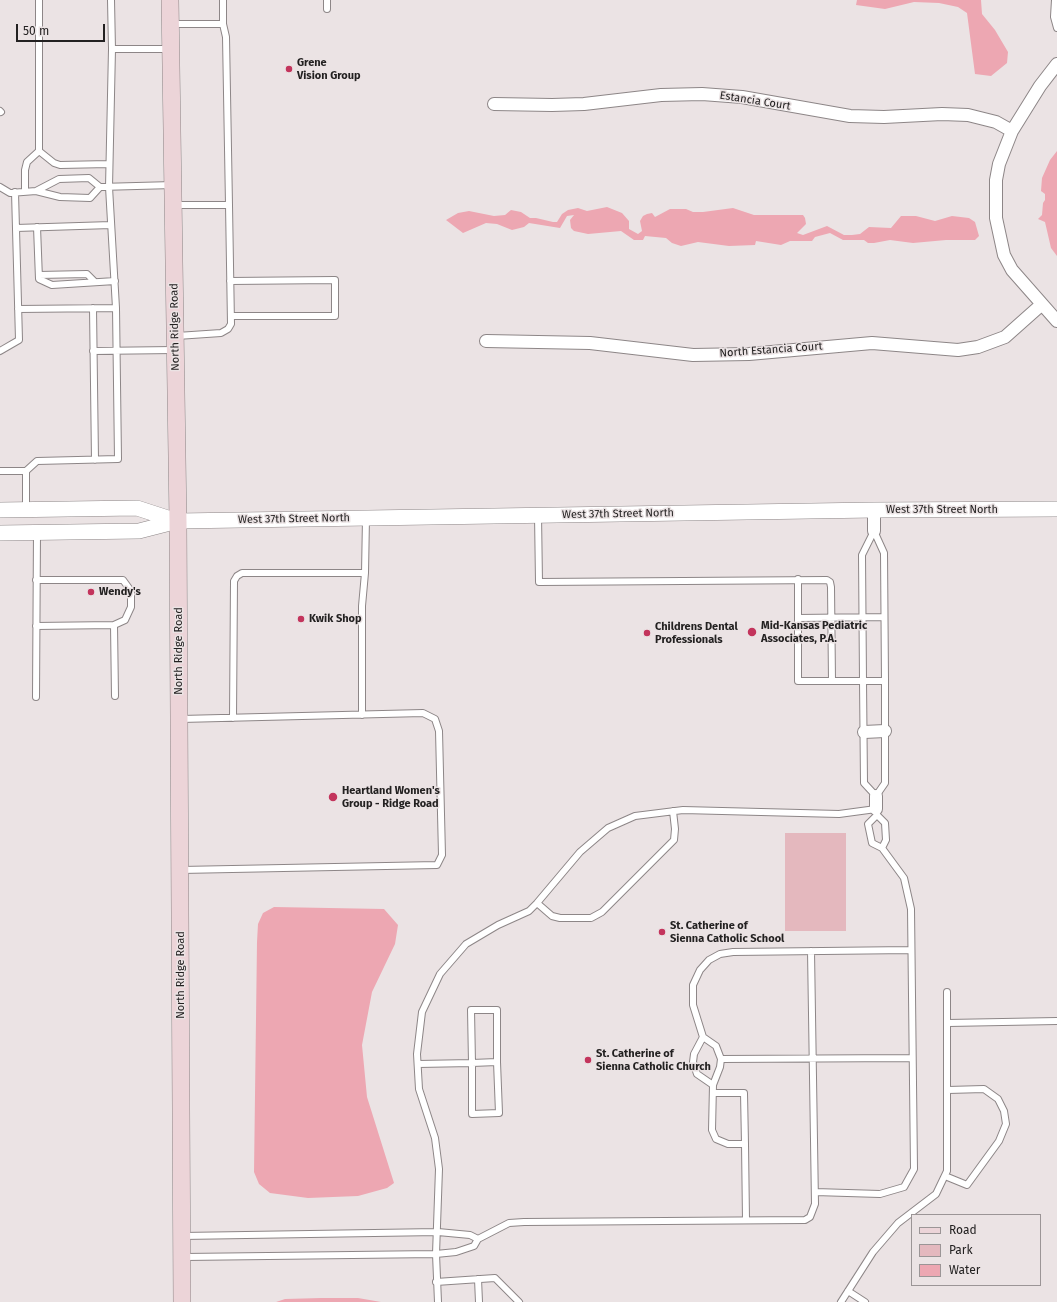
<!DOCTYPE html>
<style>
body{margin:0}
#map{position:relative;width:1057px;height:1302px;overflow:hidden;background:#ebe3e4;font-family:"Fira Sans",sans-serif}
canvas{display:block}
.legend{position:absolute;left:911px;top:1214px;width:130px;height:72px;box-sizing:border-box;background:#ebe3e4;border:1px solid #9b9596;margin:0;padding:5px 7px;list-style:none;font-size:12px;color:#232121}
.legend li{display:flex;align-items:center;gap:8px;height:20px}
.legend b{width:20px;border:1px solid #9b9596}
.scale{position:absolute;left:16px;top:24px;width:89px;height:18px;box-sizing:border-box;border:2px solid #232121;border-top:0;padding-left:5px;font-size:12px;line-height:14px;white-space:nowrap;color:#232121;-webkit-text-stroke:3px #ebe3e4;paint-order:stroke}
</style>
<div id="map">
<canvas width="1057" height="1302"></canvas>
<ul class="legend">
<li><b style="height:5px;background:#ecd4d8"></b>Road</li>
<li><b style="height:11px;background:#e4b8be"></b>Park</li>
<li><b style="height:11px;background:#eda7b2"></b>Water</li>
</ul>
<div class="scale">50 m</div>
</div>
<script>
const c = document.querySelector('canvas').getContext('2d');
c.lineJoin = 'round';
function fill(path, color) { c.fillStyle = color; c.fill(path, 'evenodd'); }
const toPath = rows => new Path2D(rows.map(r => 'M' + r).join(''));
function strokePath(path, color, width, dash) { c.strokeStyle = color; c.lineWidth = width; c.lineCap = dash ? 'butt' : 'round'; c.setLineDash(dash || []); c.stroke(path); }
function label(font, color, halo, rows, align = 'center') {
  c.font = font + ' "Fira Sans",sans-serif'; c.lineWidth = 3; c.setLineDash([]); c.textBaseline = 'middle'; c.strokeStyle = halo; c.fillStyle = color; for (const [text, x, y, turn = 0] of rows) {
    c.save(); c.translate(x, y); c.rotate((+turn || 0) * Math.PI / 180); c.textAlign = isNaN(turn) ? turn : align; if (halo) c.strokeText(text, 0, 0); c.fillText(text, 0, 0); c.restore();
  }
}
fill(toPath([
 [785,833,846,833,846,931,785,931]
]), '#e4b8be');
fill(toPath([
 [857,0,981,0,982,14,995,30,1008,52,1007,63,991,76,975,74,967,13,958,7,939,3,914,2,885,9,856,5],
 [1057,151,1057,256,1051,248,1045,222,1038,219,1042,215,1043,203,1045,200,1045,194,1041,191,1042,178,1050,160],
 [607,207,622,213,629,221,629,229,638,234,642,231,640,221,643,216,647,214,652,213,655,217,670,209,686,209,693,212,703,212,733,208,754,215,803,215,805,218,806,224,797,233,803,235,827,226,844,235,852,235,860,234,869,227,891,228,901,216,916,216,935,221,952,216,969,218,975,222,979,236,975,240,946,240,913,243,890,240,874,243,868,243,864,240,843,240,830,233,815,237,812,241,790,241,781,245,756,241,755,245,729,246,698,242,681,246,672,243,666,238,645,236,643,240,634,240,621,231,588,234,574,231,571,228,570,220,574,215,567,216,560,228,529,223,524,227,512,230,497,224,486,223,463,233,446,220,458,213,469,211,494,216,505,215,511,210,521,212,530,218,536,218,553,222,557,222,562,214,568,210,578,208,587,211],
 [274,907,384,909,398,925,395,944,372,992,362,1045,367,1097,394,1183,387,1188,358,1196,308,1198,270,1193,259,1184,254,1172,257,942,258,924,263,913],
 [321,1298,358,1298,381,1302,276,1302,285,1299]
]), '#eda7b2');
const service = toPath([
 [111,0,112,49,169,49],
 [223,0,223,24],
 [327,0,327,9],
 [1055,0,1054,17,1057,28],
 [171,24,223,24,226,37,229,205,231,324,228,329,221,333,177,336],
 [112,49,109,187,116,308],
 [0,111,1,112],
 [39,151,54,163,60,165,109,164],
 [0,187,10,193,36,191,60,197,90,198,100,187],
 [25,191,25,170,27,162,39,151,39,0],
 [36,191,59,179,89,178,100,187,173,185],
 [175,205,229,205],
 [37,227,39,279,52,285,115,281],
 [16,228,111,225],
 [39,275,87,274,95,282],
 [230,281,335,280,335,316,231,316],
 [93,308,95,460],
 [0,351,19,340,15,192],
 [93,351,174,350],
 [0,471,26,471,37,461,118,459,116,308,18,309],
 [26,471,26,510],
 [538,515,539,582,827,580,830,582,831,587,832,681,885,681],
 [874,531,884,553,885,681,885,783,876,796,864,783,863,681,862,555,874,531],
 [798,579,798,618,884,617],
 [36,580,123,580,131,591,131,607,125,620,114,625],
 [798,618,798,681,832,681],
 [36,626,114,625,115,696],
 [36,697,37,532],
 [362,715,362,606,365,573,366,518],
 [233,718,234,581,237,576,242,573,365,573],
 [181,719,423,713,435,719,439,731,442,855,437,865,181,870],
 [877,815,885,823,886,840,882,848],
 [537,903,552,916,560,918,591,918,602,912,674,840,675,829,673,811],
 [948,1023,1057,1021],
 [703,1037,716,1046,721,1059],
 [418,1064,472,1063,497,1062,499,1113,472,1114,472,1063,471,1010,497,1010,497,1062],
 [713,1085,720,1067,721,1059,912,1058],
 [713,1093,744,1093,745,1144,728,1144,716,1139,712,1130,713,1085,697,1074,693,1062,694,1054,703,1037,693,1005,693,985,700,970,709,960,720,954,733,952,911,950],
 [745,1144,746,1220],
 [945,1176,967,1185,999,1141,1006,1124,1004,1111,998,1099,984,1089,948,1090],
 [182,1236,438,1232,470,1235,478,1239,474,1246,456,1252,436,1254,184,1257],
 [478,1239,509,1223,524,1222,805,1220,810,1217,815,1204,811,951],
 [478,1279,479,1302],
 [436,1282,495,1278,519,1302],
 [848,1291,865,1302],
 [438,1302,436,1254,439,1169,435,1138,419,1089,417,1054,422,1012,440,974,466,944,498,925,529,911,537,903,580,852,608,828,635,816,683,810,839,814,876,809,877,815,868,824,872,843,882,848,904,878,911,909,914,1169,904,1187,880,1194,815,1192],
 [841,1302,873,1252,898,1223,936,1194,947,1171,947,992]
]);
const minor = toPath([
 [1057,64,1040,86,1012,131,999,164,996,180,996,218,1004,255,1012,270,1057,321],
 [494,104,552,105,584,104,661,95,702,94,742,97,850,116,884,117,942,114,968,115,996,122,1012,131],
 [486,341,590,343,693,355,749,354,872,343,958,350,978,347,1005,337,1041,305],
 [874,510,874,531],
 [864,732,885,731],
 [876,796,876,809]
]);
const tertiary = toPath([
 [0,510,137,508,177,521],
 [0,533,139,531,178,521,874,510,1057,509]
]);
const secondary = toPath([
 [170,0,178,521,182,1302]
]);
strokePath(service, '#8d8687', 8);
strokePath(minor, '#8d8687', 14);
strokePath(tertiary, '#8d8687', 16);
strokePath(secondary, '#8d8687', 18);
strokePath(service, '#fff', 6);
strokePath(minor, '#fff', 12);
strokePath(tertiary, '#fff', 15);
strokePath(secondary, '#ecd4d8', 17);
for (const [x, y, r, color] of [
 [289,69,4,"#c3345c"],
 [91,592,4,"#c3345c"],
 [301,619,4,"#c3345c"],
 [752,632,5,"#c3345c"],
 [647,633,4,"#c3345c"],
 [333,797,5,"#c3345c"],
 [662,932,4,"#c3345c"],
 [588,1060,4,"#c3345c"]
]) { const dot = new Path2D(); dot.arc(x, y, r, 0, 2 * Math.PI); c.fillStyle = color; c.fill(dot); strokePath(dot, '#ebe3e4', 1.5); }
label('bold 11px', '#232121', '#ebe3e4', [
 ["Grene",297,63],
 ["Vision Group",297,76],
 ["Wendy's",99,592],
 ["Kwik Shop",309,619],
 ["Mid-Kansas Pediatric",761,626],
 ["Associates, P.A.",761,639],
 ["Childrens Dental",655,627],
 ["Professionals",655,640],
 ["Heartland Women's",342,791],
 ["Group - Ridge Road",342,804],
 ["St. Catherine of",670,926],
 ["Sienna Catholic School",670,939],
 ["St. Catherine of",596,1054],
 ["Sienna Catholic Church",596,1067]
], 'left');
label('11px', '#232121', '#ebe3e4', [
 ["Estancia Court",755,101,9],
 ["North Ridge Road",175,327,-91],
 ["North Estancia Court",771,350,-4],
 ["West 37th Street North",942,510],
 ["West 37th Street North",618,514,-1],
 ["West 37th Street North",294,519,-1],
 ["North Ridge Road",179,651,-90],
 ["North Ridge Road",181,975,-90]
]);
</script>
